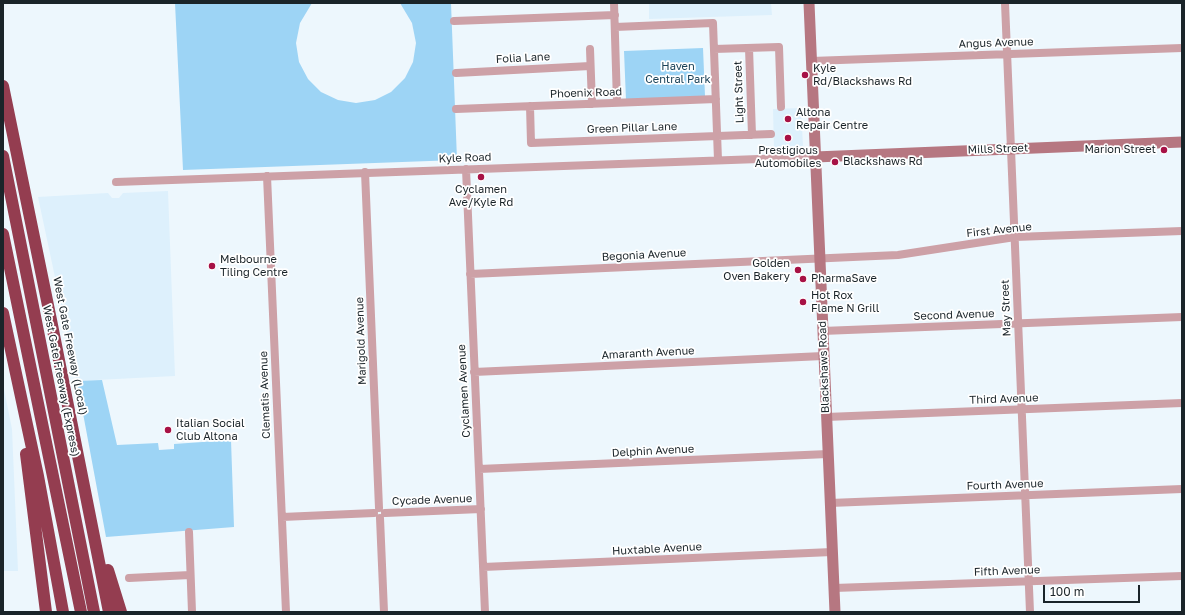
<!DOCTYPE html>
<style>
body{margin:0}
#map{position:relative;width:1185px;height:615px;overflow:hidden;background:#edf7fd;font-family:"Golos Text",sans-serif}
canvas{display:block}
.frame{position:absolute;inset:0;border:4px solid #1a2429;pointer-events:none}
.scale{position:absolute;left:1043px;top:585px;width:97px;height:18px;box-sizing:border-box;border:2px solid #1a2429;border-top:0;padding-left:5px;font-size:12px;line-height:14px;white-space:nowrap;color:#1a2429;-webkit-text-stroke:3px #fff;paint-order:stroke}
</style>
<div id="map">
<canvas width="1185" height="615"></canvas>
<div class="frame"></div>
<div class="scale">100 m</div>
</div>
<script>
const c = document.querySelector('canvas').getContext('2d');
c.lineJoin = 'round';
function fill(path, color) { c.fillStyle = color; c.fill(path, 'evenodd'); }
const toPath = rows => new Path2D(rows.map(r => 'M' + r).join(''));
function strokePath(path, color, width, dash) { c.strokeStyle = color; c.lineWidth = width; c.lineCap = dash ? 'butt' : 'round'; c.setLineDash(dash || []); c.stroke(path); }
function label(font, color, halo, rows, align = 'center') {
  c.font = font + ' "Golos Text",sans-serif'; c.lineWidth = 3.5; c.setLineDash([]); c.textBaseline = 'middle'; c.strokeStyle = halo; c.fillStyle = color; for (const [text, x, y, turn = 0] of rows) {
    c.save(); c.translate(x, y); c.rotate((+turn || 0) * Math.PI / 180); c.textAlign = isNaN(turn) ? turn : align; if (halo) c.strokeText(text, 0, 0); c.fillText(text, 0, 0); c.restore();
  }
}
fill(toPath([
 [649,3,771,3,772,15,649,19],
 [801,108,803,146,774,148,773,109],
 [168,191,175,376,77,381,38,197,108,193,112,198,119,198,123,193],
 [3,384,12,429,18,571,3,571]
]), '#ddf0fc');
fill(toPath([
 [175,3,312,3,300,23,296,43,299,62,308,79,321,92,338,100,356,103,375,100,391,92,405,78,413,62,416,43,412,23,400,3,451,3,457,160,183,170],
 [703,48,705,96,626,100,624,51],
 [102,380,117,445,158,443,159,450,174,449,174,444,231,440,234,527,106,537,77,381]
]), '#9dd4f5');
strokePath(toPath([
 [614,3,617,103],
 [1005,3,1030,612],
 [454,21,615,15],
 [615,27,713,23,718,160],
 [749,48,752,135],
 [590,49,592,104],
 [714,49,779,47,781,107],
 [811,61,1182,48],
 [456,73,590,66],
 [530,106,531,143,771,134],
 [456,109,716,99],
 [466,169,485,612],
 [365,172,379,508],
 [267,176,286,612],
 [116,182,815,157],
 [470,274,898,255,1015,237,1182,231],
 [822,331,1182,317],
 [474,372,823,356],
 [826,417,1182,403],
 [479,469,828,454],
 [830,503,1182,489],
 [385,513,481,509],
 [282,517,374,513],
 [380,518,384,612],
 [189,532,192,612],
 [483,567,832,552],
 [129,578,190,575],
 [834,588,1182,576]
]), '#cda1a7', 8);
strokePath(toPath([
 [809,3,835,612],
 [815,157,1182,142]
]), '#b67781', 11);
strokePath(toPath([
 [3,86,51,320,109,612],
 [3,156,94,612],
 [3,234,81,612],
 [3,313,38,476,63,612],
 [26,454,46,612],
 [108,570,121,612]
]), '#943d50', 12);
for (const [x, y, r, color] of [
 [805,75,4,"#a71145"],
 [788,119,4,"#a71145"],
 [788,138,4,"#a71145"],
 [1164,150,4,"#a71145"],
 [835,162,4,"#a71145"],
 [481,177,4,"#a71145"],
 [212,266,4,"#a71145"],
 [798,270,4,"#a71145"],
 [803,279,4,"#a71145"],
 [803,302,4,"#a71145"],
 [168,430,4,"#a71145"]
]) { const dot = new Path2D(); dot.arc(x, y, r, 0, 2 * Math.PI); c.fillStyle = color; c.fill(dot); strokePath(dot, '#fff', 1.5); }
label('11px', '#1a2429', '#fff', [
 ["Angus Avenue",996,43,-2],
 ["Folia Lane",523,58,-3],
 ["Light Street",739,92,-92],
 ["Phoenix Road",586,93,-2],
 ["Green Pillar Lane",632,128,-2],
 ["Mills Street",998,149,-2],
 ["Kyle Road",465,158,-2],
 ["First Avenue",999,230,-6],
 ["Begonia Avenue",644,255,-3],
 ["May Street",1006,308,-92],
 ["Second Avenue",954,315,-2],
 ["Marigold Avenue",361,341,-92],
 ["West Gate Freeway (Local)",70,346,79],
 ["Amaranth Avenue",648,353,-3],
 ["Blackshaws Road",824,367,-92],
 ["West Gate Freeway (Express)",61,381,79],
 ["Cyclamen Avenue",464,391,-93],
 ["Clematis Avenue",265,395,-92],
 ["Third Avenue",1004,399,-2],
 ["Delphin Avenue",653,451,-3],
 ["Fourth Avenue",1005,485,-2],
 ["Cycade Avenue",432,500,-2],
 ["Huxtable Avenue",657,549,-3],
 ["Fifth Avenue",1007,571,-2]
]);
label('11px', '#1a4258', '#fff', [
 ["Haven",678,67],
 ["Central Park",678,80]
]);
label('11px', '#1a2429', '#fff', [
 ["Kyle",813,69],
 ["Rd/Blackshaws Rd",813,82],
 ["Altona",796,113],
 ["Repair Centre",796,126],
 ["Marion Street",1156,150,"right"],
 ["Prestigious",788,151,"center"],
 ["Automobiles",788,164,"center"],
 ["Blackshaws Rd",843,162],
 ["Cyclamen",481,190,"center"],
 ["Ave/Kyle Rd",481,203,"center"],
 ["Melbourne",220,260],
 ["Tiling Centre",220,273],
 ["Golden",790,264,"right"],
 ["Oven Bakery",790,277,"right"],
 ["PharmaSave",811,279],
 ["Hot Rox",811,296],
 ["Flame N Grill",811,309],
 ["Italian Social",176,424],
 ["Club Altona",176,437]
], 'left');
</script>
